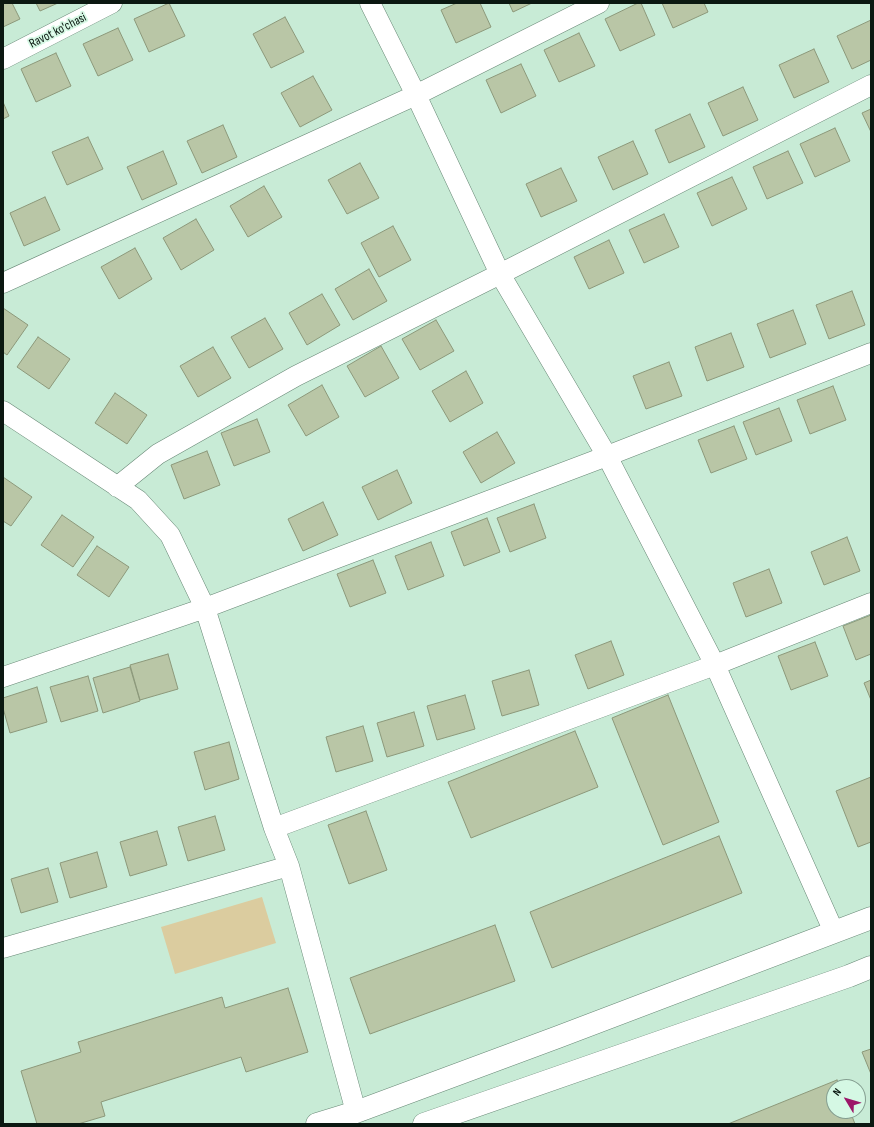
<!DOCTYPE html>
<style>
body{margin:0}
#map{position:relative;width:874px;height:1127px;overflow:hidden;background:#c8ebd6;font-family:"Sofia Sans Condensed",sans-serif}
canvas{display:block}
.frame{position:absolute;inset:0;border:4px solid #0b1811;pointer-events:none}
.north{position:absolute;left:826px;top:1079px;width:40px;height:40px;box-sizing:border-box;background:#d5f8e4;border:1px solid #849e90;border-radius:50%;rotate:308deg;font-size:11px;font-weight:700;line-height:16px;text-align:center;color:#0b1811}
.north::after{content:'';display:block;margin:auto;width:14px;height:18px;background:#9c1668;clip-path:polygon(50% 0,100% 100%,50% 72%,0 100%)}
</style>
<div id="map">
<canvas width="874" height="1127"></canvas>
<div class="frame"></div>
<div class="north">N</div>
</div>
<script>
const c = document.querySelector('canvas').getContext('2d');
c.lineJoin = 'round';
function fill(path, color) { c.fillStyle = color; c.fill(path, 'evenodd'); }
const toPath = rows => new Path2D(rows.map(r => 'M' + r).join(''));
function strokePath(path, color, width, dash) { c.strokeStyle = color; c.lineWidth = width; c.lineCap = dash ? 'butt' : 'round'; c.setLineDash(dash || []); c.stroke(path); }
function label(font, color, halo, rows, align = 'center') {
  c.font = font + ' "Sofia Sans Condensed",sans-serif'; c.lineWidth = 3.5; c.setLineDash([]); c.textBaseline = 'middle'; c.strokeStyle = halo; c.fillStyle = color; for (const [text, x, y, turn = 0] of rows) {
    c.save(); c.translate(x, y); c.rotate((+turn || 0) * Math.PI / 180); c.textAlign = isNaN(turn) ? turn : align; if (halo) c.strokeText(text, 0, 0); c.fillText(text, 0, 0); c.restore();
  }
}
fill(toPath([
 [262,897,276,943,175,974,161,927]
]), '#dbcc9f');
const building = toPath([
 [3,3,12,3,20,19,3,27,3,3],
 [36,3,58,3,40,11,36,3],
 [169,3,185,36,149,52,134,19,169,3],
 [457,3,480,3,491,27,456,43,441,10,457,3],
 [509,3,532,3,513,12,509,3],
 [638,3,641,3,655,35,620,51,605,19,638,3],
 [662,3,704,3,708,12,673,28,662,3],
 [285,17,304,52,271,68,253,34,285,17],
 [871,20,871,60,852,69,837,36,871,20],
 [118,28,133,60,98,76,83,44,118,28],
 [579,33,595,66,559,82,544,50,579,33],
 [814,49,829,82,794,98,779,65,814,49],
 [56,53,71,86,36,102,21,69,56,53],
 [521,64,536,96,501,113,486,80,521,64],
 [313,76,332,110,300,127,281,93,313,76],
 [743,87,758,120,723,136,708,103,743,87],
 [3,102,9,116,3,119,3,102],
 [871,109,871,132,862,113,871,109],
 [690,114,705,147,669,163,655,130,690,114],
 [223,125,237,157,202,173,187,141,223,125],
 [835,128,850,161,815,177,800,144,835,128],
 [88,137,103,169,67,185,52,152,88,137],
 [633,141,648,174,613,190,598,157,633,141],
 [163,151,177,184,142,200,127,167,163,151],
 [788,151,803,183,767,199,753,167,788,151],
 [360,163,379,198,347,214,328,180,360,163],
 [561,168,577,201,541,217,526,184,561,168],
 [732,177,747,209,712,226,697,193,732,177],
 [264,186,282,217,248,237,230,206,264,186],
 [45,197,60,230,24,246,10,213,45,197],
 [664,214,679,247,644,263,629,230,664,214],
 [196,219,214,250,181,270,163,238,196,219],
 [393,226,411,260,379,277,361,243,393,226],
 [609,240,624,273,589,289,574,257,609,240],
 [135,248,152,279,119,299,101,267,135,248],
 [369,269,387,301,353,320,335,289,369,269],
 [852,291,865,325,829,339,816,305,852,291],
 [322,294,340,325,307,345,289,313,322,294],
 [3,308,28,325,7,355,3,352,3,308],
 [793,310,806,344,770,358,757,324,793,310],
 [265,318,283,349,249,368,231,337,265,318],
 [436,320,454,351,420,370,402,339,436,320],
 [731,333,744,367,707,381,695,347,731,333],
 [38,337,70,359,49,389,17,367,38,337],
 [381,346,399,378,365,397,347,366,381,346],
 [213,347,231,378,198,397,180,366,213,347],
 [669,362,682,396,646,409,633,376,669,362],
 [466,371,483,403,450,422,432,391,466,371],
 [322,385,339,417,306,436,288,405,322,385],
 [833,386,846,420,810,434,797,400,833,386],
 [115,393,147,415,127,444,95,423,115,393],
 [779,408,792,441,756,455,743,422,779,408],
 [257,419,270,452,234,466,221,433,257,419],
 [734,426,747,459,711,473,698,440,734,426],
 [497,432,515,463,481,483,463,452,497,432],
 [207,451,220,485,184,499,171,465,207,451],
 [397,470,412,503,378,520,362,487,397,470],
 [3,477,32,497,11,526,3,521,3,477],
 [323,502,338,535,303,551,288,519,323,502],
 [534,504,546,538,510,552,497,518,534,504],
 [62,515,94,537,73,567,41,545,62,515],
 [487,518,500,552,464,566,451,532,487,518],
 [847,537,860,571,824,585,811,552,847,537],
 [431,542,444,576,408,590,395,556,431,542],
 [97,546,129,567,109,597,77,575,97,546],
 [373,560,386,593,350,607,337,574,373,560],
 [769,569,782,603,746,617,733,583,769,569],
 [871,615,871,654,856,660,843,626,871,615],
 [611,641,624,675,588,689,575,655,611,641],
 [815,642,828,676,791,690,778,656,815,642],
 [168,654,178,689,140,700,130,665,168,654],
 [130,667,140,701,103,713,93,678,130,667],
 [529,670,539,705,502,716,492,681,529,670],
 [88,676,98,711,61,722,50,687,88,676],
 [871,680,871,700,864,683,871,680],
 [37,687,47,722,10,733,3,708,3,698,37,687],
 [465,695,475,729,437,740,427,706,465,695],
 [668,695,719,822,663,845,612,718,668,695],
 [414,712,424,746,387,757,377,723,414,712],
 [363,726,373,761,336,772,326,737,363,726],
 [575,731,598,787,471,838,448,782,575,731],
 [229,742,239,779,205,790,194,752,229,742],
 [871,777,871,842,858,847,836,791,871,777],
 [366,811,387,870,349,884,328,825,366,811],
 [215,816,225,850,188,861,178,827,215,816],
 [157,831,167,865,130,876,120,842,157,831],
 [719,836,742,893,552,968,530,912,719,836],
 [97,852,107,887,70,898,60,863,97,852],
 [48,868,58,902,21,913,11,879,48,868],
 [495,925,515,981,370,1034,350,978,495,925],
 [288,988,308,1052,246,1072,241,1057,101,1102,105,1116,78,1124,37,1124,21,1071,81,1052,78,1042,222,997,225,1008,288,988],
 [871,1049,871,1074,862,1052,871,1049],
 [837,1080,840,1087,834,1087,834,1111,850,1111,855,1124,728,1124,837,1080]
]);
fill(building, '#b9c6a6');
strokePath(building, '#8c987a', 1);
const minor = toPath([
 [370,3,416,95,500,274,607,456,715,665,834,932],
 [3,59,112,3],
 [3,283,416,95,599,3],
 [3,411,138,500,170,535,205,608,274,828,289,866,356,1112],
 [117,487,158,454,296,376,500,274,871,85],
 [3,677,205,608,607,456,871,353],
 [274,828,715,665,871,603],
 [3,948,289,866]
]);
const secondary = toPath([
 [317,1124,356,1112,558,1037,871,918],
 [424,1124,849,976,871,967]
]);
strokePath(minor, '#688876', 21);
strokePath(secondary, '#688876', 23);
strokePath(minor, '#fff', 20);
strokePath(secondary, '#fff', 22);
label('13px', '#0b1811', '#d5f8e4', [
 ["Ravot ko'chasi",58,31,-27]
]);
</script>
